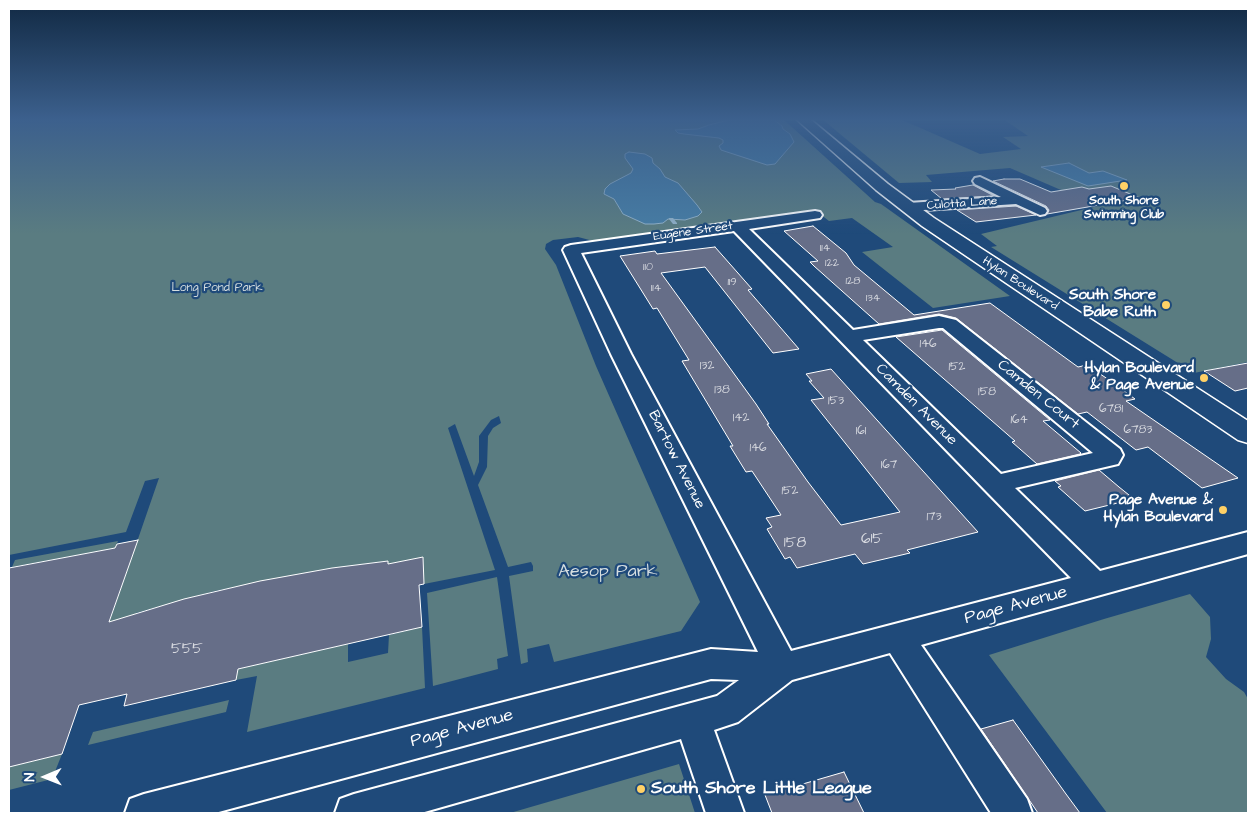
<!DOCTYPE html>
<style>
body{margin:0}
#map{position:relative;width:1257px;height:822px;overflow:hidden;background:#1f4a7a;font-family:"Architects Daughter",sans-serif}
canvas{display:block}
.frame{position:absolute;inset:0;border:10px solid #fff;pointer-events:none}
.north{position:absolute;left:20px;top:752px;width:50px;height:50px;-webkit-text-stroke:4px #1f4a7a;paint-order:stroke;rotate:269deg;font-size:14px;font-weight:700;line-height:20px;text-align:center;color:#fff}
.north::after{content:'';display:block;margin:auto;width:18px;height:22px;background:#fff;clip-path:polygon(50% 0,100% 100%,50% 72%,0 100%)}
</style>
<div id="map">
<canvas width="1257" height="822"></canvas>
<div class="frame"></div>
<div class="north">N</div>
</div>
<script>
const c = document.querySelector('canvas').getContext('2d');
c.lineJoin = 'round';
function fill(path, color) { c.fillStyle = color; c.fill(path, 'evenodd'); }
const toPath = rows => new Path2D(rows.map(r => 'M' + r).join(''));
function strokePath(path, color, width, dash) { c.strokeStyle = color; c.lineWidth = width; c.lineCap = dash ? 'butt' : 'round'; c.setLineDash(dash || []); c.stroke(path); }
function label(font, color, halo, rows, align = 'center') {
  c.font = font + ' "Architects Daughter",sans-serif'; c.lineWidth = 4.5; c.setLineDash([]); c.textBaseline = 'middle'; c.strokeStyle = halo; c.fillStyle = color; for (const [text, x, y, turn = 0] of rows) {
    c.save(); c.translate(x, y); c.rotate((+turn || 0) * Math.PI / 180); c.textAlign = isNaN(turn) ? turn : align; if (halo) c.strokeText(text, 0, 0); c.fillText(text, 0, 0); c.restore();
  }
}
fill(toPath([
 [9,119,783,119,875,202,881,204,1010,296,933,308,862,252,893,247,852,218,829,221,816,211,601,243,578,237,553,240,546,244,545,249,556,265,596,366,700,602,681,631,554,662,549,644,527,649,528,662,521,664,509,576,533,571,533,566,531,562,508,567,478,485,487,467,488,436,493,428,501,423,499,416,491,420,479,436,479,462,474,476,455,424,448,428,495,570,424,584,423,558,388,565,387,561,332,568,215,591,136,613,135,617,109,623,159,478,145,481,126,532,9,555],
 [822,119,900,119,980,154,1021,149,1003,137,1028,136,1003,119,1248,119,1248,362,1194,373,991,247,997,246,981,234,1098,206,1010,168,926,175,932,182,899,183],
 [118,541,115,548,12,567,15,560],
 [497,577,508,656,497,659,498,669,433,686,427,593],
 [1190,594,1210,617,1211,639,1206,657,1226,679,1244,692,1248,699,1248,813,1107,813,989,655,1104,619],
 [422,627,425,688,247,732,257,676,236,680,238,669,348,644,348,662,388,653,389,635],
 [229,700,226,712,88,745,93,732],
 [62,754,52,779,9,790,9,767],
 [679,764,695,813,510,813]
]), '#5a7c81');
const water = toPath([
 [733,119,773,119,782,126,783,129,790,134,794,142,775,164,767,165,721,150,719,146,723,143,723,140,719,138,684,134,678,133,675,130,698,129,709,125,733,119],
 [629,152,645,154,652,158,653,163,660,169,665,177,678,183,697,205,702,212,698,216,685,220,668,219,663,223,654,224,645,224,623,214,614,199,604,194,605,189,610,184,631,173,633,169,625,158,625,154,629,152],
 [1069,163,1089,173,1103,171,1127,180,1088,186,1041,167,1069,163]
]);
fill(water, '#477da4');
strokePath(water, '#91b1c8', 1);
fill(toPath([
 [669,218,673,218,677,223,677,224,673,224,669,219,669,218]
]), '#91b1c8');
const building = toPath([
 [1004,179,1020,179,1051,192,1082,187,1089,189,1111,186,1140,198,1047,214,1049,210,1046,206,993,181,1004,179],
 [973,185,994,196,942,199,931,190,956,189,955,188,973,185],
 [1016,206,1036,215,976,222,957,210,1016,206],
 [813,226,846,253,854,265,914,315,990,303,1078,367,1087,365,1112,382,1135,399,1126,401,1238,478,1202,488,1148,447,1136,450,1087,412,1078,414,956,318,939,314,879,324,814,266,810,262,818,261,784,231,813,226],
 [715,247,752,289,748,290,799,349,773,353,705,267,661,273,756,404,769,424,767,424,808,482,841,525,900,512,811,400,824,398,809,381,812,381,806,374,831,369,978,532,907,550,910,553,863,564,855,554,797,568,790,557,785,559,767,529,772,527,766,518,781,515,752,471,746,472,730,446,733,446,682,361,689,360,657,308,653,309,620,256,655,251,657,254,715,247],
 [942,330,1050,420,1043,421,1081,453,1080,454,1037,464,1012,442,1015,441,896,337,942,330],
 [1248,363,1248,388,1235,391,1204,371,1248,363],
 [1099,470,1119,487,1134,499,1085,511,1058,487,1061,486,1055,481,1099,470],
 [138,540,109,622,184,599,260,581,332,568,388,561,388,564,423,557,424,584,419,585,422,627,238,669,236,680,124,706,127,694,79,705,62,754,9,767,9,568,115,548,117,544,138,540],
 [1013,720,1066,794,1080,813,1038,813,981,729,1013,720],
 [844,772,864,813,772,813,765,795,844,772]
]);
fill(building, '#666e88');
strokePath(building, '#fff', 1);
const minor = toPath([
 [980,177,1045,208,1047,211,1045,214,1040,215,1016,204,908,211,903,210,901,207,903,204,908,203,1001,197,975,184,973,181,975,178,980,177],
 [815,211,820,212,822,215,820,218,749,229,853,330,939,316,956,320,1120,449,1123,455,1118,464,1015,488,1100,571,1248,532,1248,554,921,645,1027,799,1032,813,991,813,890,653,792,680,738,722,714,730,744,813,706,813,681,739,421,813,335,813,340,799,354,794,717,696,739,680,711,679,215,813,125,813,130,799,144,794,711,649,758,652,611,354,563,250,565,247,571,245,815,211],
 [734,231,985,490,1071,578,791,651,631,354,581,253,734,231],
 [939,328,943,328,1093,453,1001,474,863,340,939,328]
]);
const major = toPath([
 [796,119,810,119,888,184,934,218,1248,421,1248,443,1238,440,922,226,876,190,796,119]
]);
strokePath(minor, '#fff', 4);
strokePath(major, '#fff', 3);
fill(minor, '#1f4a7a');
fill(major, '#1f4a7a');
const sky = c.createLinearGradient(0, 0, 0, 234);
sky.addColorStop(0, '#112943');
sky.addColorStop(0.51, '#3c608d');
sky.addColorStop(1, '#3c608d00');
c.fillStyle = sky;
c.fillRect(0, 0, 1257, 234);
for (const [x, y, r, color] of [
 [1124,186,5,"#ffd166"],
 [1166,305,5,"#ffd166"],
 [1204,378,5,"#ffd166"],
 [1223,510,5,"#ffd166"],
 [641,789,5,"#ffd166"]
]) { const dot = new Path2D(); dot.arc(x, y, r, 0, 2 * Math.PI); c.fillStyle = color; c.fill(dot); strokePath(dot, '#1f4a7a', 2); }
label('11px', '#d9dbe1', null, [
 ["114",825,249],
 ["122",832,264],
 ["110",648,268],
 ["128",853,282],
 ["119",732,283],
 ["114",656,289],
 ["134",873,299]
]);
label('bold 12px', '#fff', '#1f4a7a', [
 ["South Shore",1124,201],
 ["Swimming Club",1124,215]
]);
label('12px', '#fff', '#1f4a7a', [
 ["Culotta Lane",962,204,-4],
 ["Eugene Street",693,232,-8],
 ["Hylan Boulevard",1020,284,33]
]);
label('12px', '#d6dee0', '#1f4a7a', [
 ["Long Pond Park",217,288]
]);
label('12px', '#d9dbe1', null, [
 ["146",928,344],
 ["132",707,366],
 ["152",957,367],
 ["138",722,390],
 ["158",987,392],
 ["153",836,401],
 ["6781",1111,409],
 ["142",741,418],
 ["164",1019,420],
 ["6783",1138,430],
 ["161",861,431],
 ["146",758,448],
 ["167",889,465],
 ["152",790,491],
 ["173",934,517]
]);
label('bold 15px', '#fff', '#1f4a7a', [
 ["South Shore",1156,296],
 ["Babe Ruth",1156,313],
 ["Hylan Boulevard",1194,369],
 ["& Page Avenue",1194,386],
 ["Page Avenue &",1213,501],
 ["Hylan Boulevard",1213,518]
], 'right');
label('15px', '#fff', '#1f4a7a', [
 ["Camden Court",1038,395,39],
 ["Camden Avenue",916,405,45],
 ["Bartow Avenue",676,460,63]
]);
label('15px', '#d9dbe1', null, [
 ["615",872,540],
 ["158",795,544],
 ["555",187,650]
]);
label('18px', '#d6dee0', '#1f4a7a', [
 ["Aesop Park",608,572]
]);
label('18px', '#fff', '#1f4a7a', [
 ["Page Avenue",1016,606,-15],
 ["Page Avenue",462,729,-15]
]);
label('bold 18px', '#fff', '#1f4a7a', [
 ["South Shore Little League",651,789]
], 'left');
</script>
